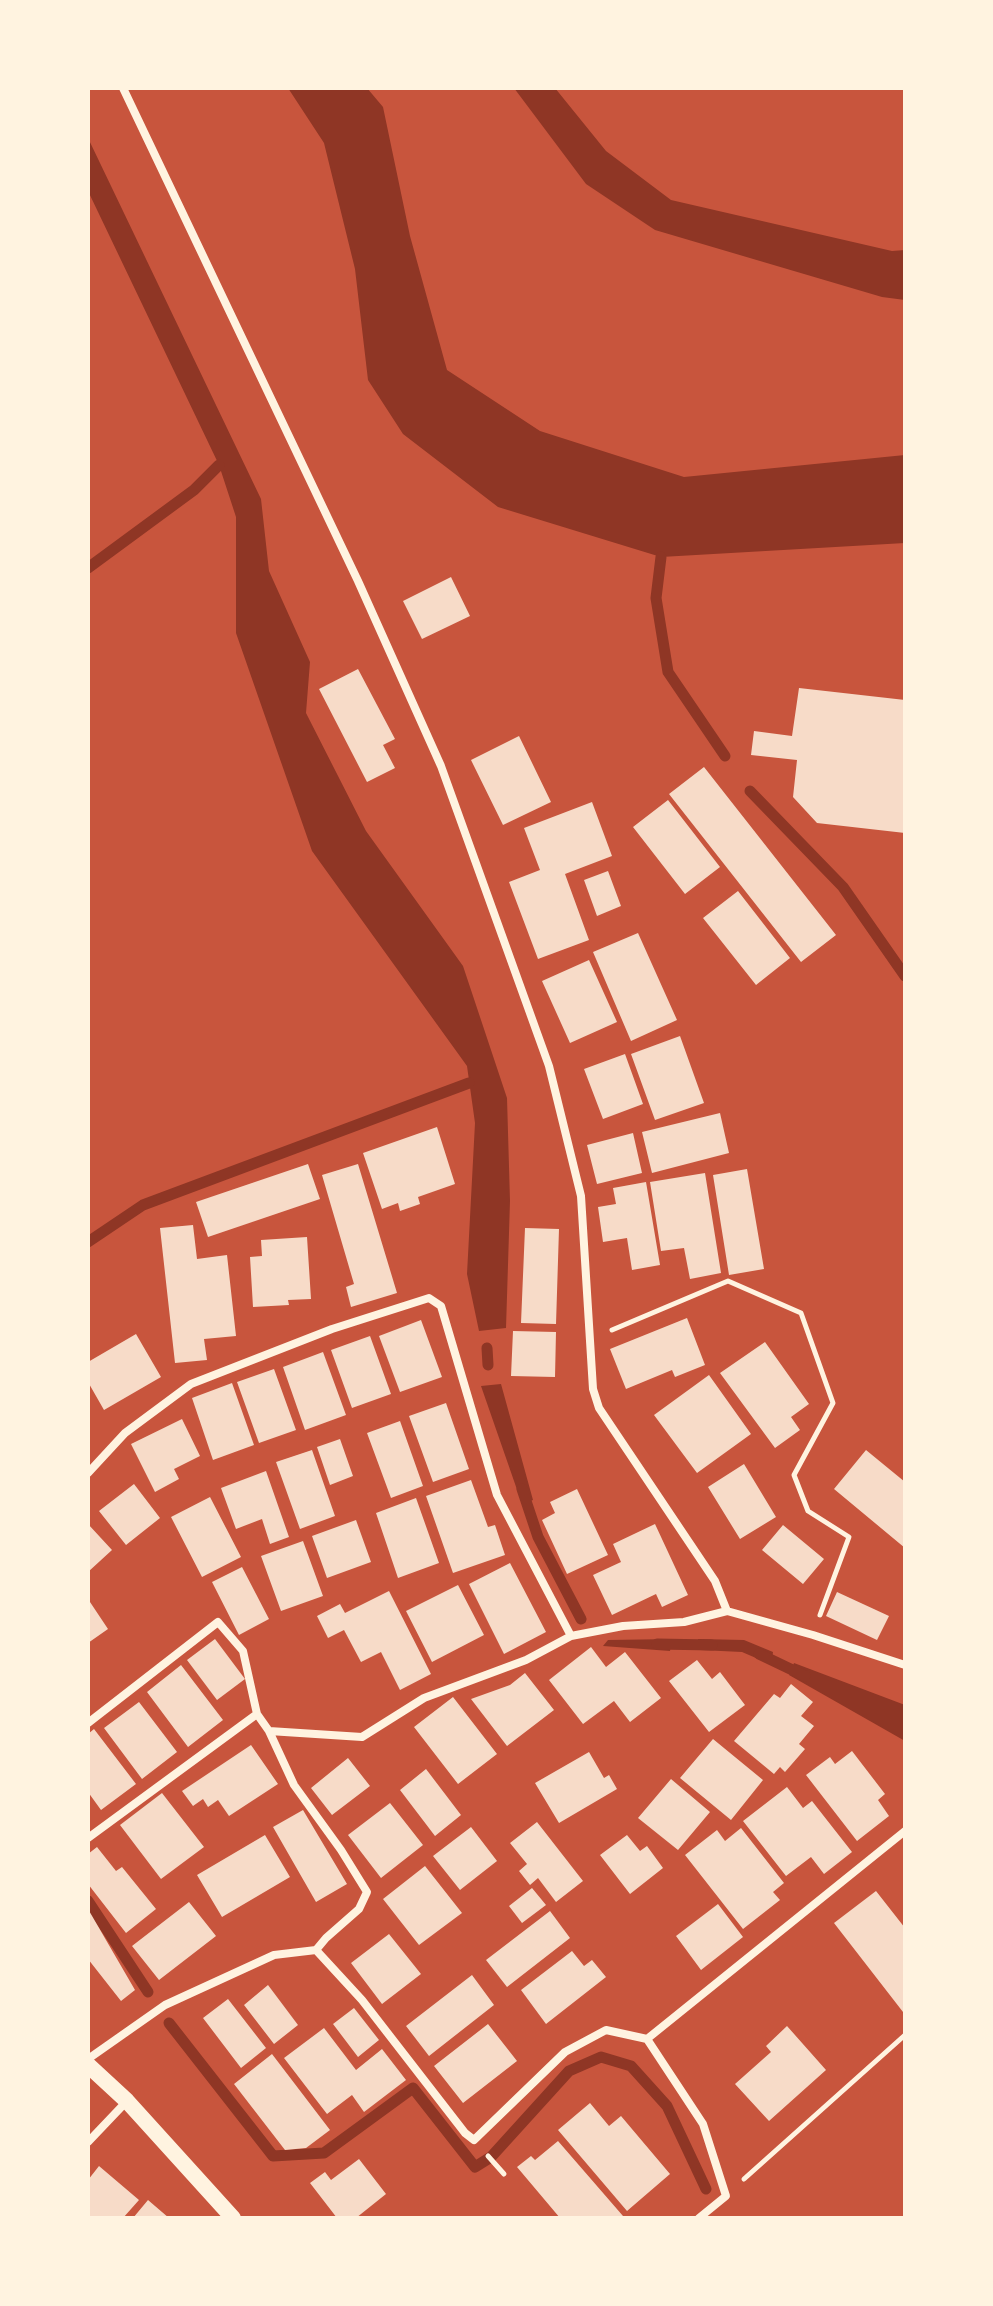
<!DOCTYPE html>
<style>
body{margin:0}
#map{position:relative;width:993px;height:2306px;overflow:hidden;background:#c8553d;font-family:"Nunito Sans",sans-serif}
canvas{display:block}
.frame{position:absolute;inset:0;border:90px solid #fff3e0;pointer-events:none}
</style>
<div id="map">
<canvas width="993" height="2306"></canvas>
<div class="frame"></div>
</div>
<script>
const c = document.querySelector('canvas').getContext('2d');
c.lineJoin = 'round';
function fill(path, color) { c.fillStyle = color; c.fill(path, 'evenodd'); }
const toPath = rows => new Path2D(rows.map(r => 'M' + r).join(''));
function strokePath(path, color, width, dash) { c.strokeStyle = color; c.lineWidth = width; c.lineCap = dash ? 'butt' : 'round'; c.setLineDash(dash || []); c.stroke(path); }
fill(toPath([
 [288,88,367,88,383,107,410,236,447,370,540,431,684,477,905,455,905,543,661,557,498,507,403,434,368,380,355,269,324,143],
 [514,88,555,88,606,151,671,200,892,251,905,250,905,300,882,297,655,230,586,184],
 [88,138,261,499,269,571,310,662,306,713,366,831,463,966,507,1098,510,1201,506,1328,479,1331,467,1274,475,1123,467,1066,312,851,236,633,236,517,219,465,88,191],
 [501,1384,533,1500,522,1504,481,1386],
 [672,1639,670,1651,603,1646,608,1640],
 [698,1639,744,1640,773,1652,772,1660,770,1664,742,1652,700,1650],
 [794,1663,905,1705,905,1741,789,1675]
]), '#8f3625');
strokePath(toPath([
 [661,557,656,598,668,672,725,756],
 [88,568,194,490,219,465],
 [750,791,843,887,905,976],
 [88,1242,143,1205,469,1083],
 [487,1348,488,1365],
 [522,1489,538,1537,581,1619],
 [657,1644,712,1645],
 [759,1654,805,1676],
 [88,1901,148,1992],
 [169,2023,273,2156,324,2153,413,2088,475,2167,491,2157,569,2071,601,2057,631,2066,667,2106,706,2189]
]), '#8f3625', 11);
fill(toPath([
 [451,577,470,616,422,639,403,601],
 [358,669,395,739,383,745,395,768,367,782,319,689],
 [799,688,905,700,905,833,817,823,793,797,797,760,751,755,754,731,792,736],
 [519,736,551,802,503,825,471,760],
 [704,767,836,935,801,962,669,794],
 [668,800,720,867,685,894,633,827],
 [592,802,612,856,565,874,589,940,538,959,509,882,540,870,524,828],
 [608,871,621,906,597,916,584,880],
 [738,891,790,958,756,985,703,918],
 [638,933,677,1020,631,1041,593,952],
 [589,960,617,1022,570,1043,542,981],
 [680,1036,704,1103,655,1120,631,1054],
 [625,1054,643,1104,603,1119,584,1069],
 [720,1113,729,1153,652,1173,642,1132],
 [437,1127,455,1184,418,1197,420,1204,400,1211,398,1203,382,1209,363,1153],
 [633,1133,642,1173,597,1184,587,1145],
 [308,1164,320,1199,208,1237,196,1202],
 [358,1164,397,1293,351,1307,346,1287,354,1284,322,1175],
 [747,1169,764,1269,729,1275,713,1175],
 [705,1173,721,1273,690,1279,684,1248,661,1251,650,1182],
 [646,1182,660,1265,632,1270,627,1238,603,1242,598,1207,616,1204,613,1188],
 [193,1225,197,1259,227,1255,236,1336,204,1339,207,1360,175,1363,160,1228],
 [525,1228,559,1229,556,1324,521,1323],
 [307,1237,311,1299,288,1300,289,1305,253,1307,250,1257,262,1256,261,1240],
 [687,1318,705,1365,675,1377,672,1370,626,1389,610,1349],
 [421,1320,442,1377,400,1392,379,1336],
 [513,1331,556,1332,555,1377,511,1376],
 [136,1334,161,1377,104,1410,88,1382,88,1362],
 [370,1336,391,1394,352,1408,331,1350],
 [765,1342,809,1404,791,1417,800,1430,775,1448,720,1373],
 [323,1352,346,1415,305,1430,283,1367],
 [274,1369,296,1430,259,1443,237,1382],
 [709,1375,751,1434,697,1473,654,1415],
 [232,1383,254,1445,213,1460,192,1398],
 [446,1403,469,1469,433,1482,409,1416],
 [182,1419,200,1456,174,1469,179,1479,155,1492,131,1444],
 [400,1421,423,1486,391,1498,367,1433],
 [340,1439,353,1476,330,1485,317,1447],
 [312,1450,335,1516,300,1529,276,1462],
 [866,1450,905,1482,905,1548,834,1489],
 [744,1464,776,1517,740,1539,708,1487],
 [266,1471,289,1537,270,1544,262,1519,236,1529,221,1488],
 [471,1480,488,1527,495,1525,505,1555,453,1573,426,1496],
 [134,1484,160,1518,126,1545,99,1511],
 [577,1489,608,1555,567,1574,542,1520,555,1513,550,1502],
 [210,1497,241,1557,202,1577,171,1517],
 [416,1498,439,1563,398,1578,376,1513],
 [356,1520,371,1562,327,1578,312,1536],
 [88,1524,112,1550,88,1572],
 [655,1524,688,1595,662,1607,656,1594,612,1615,593,1575,621,1562,613,1544],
 [783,1525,824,1559,803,1584,762,1550],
 [303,1541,323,1596,281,1611,261,1556],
 [510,1563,546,1632,504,1654,469,1584],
 [242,1567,269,1619,239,1635,212,1582],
 [458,1585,484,1635,432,1662,406,1611],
 [389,1591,431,1674,400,1690,381,1652,361,1662,344,1630,328,1638,317,1616,340,1604,345,1613],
 [837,1592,889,1616,877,1640,826,1616],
 [88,1599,108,1629,88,1643],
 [215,1639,245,1679,217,1700,187,1660],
 [591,1647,606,1667,625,1652,661,1698,630,1722,614,1701,583,1724,549,1680],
 [697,1660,712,1679,720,1672,745,1705,709,1732,669,1681],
 [181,1665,223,1720,188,1747,147,1692],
 [525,1673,554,1710,507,1746,471,1699,510,1685],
 [791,1684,813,1702,801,1716,814,1726,799,1744,805,1749,785,1772,780,1767,774,1774,734,1741,774,1694,780,1698],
 [453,1697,497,1754,458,1784,414,1727],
 [139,1702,177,1752,142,1779,104,1728],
 [94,1729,136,1784,101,1810,88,1792,88,1734],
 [713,1739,763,1780,731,1820,680,1778],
 [251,1745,278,1784,229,1816,218,1800,208,1807,203,1799,193,1806,182,1791],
 [852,1751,885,1794,878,1800,889,1816,857,1841,806,1775,830,1757,835,1764],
 [589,1752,604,1778,609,1775,617,1789,559,1823,535,1783],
 [348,1758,370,1786,332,1815,311,1788],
 [426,1769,461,1815,435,1836,400,1790],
 [671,1779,710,1812,678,1850,638,1818],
 [787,1787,803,1808,812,1801,852,1852,824,1874,811,1857,786,1876,743,1821],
 [162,1793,204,1847,161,1879,120,1825],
 [390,1803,423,1845,381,1878,348,1835],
 [303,1810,347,1884,316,1902,273,1827],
 [537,1822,583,1881,556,1902,538,1878,530,1885,519,1871,527,1864,510,1843],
 [471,1827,497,1861,460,1890,433,1856],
 [741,1828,784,1883,773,1892,780,1900,743,1929,685,1855,717,1830,725,1841],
 [265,1835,290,1877,222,1917,197,1875],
 [627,1835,640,1851,647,1846,663,1868,630,1894,600,1855],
 [97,1847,116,1871,122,1867,156,1909,126,1933,88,1884,88,1854],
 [425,1866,462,1913,419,1945,383,1899],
 [532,1888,546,1905,522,1923,509,1906],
 [876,1891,905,1928,905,2010,903,2012,834,1923],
 [189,1902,216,1936,159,1980,132,1946],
 [718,1904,743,1937,701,1970,676,1936],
 [88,1909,135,1990,121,2001,88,1959],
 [550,1911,570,1938,507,1987,486,1960],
 [389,1934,421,1974,382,2004,351,1963],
 [572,1951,584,1966,592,1960,606,1977,546,2024,521,1990],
 [472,1975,494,2005,429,2056,406,2026],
 [268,1985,298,2025,274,2044,244,2005],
 [228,1999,266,2048,241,2068,203,2018],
 [354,2008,379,2040,358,2057,333,2024],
 [488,2024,517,2061,463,2103,434,2066],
 [787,2026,826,2070,769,2121,735,2084,771,2052,766,2046],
 [324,2028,356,2070,382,2049,406,2080,364,2112,352,2095,327,2114,284,2058],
 [272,2054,330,2130,306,2148,285,2150,234,2084],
 [590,2103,609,2126,621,2116,670,2174,627,2211,558,2130],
 [558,2141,623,2216,620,2218,560,2218,517,2167,531,2156,535,2160],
 [359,2159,386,2194,356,2218,337,2218,310,2183,325,2172,331,2180],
 [99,2166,139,2200,123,2218,88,2218,88,2180],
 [148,2200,169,2218,133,2218]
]), '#f7dbc8');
strokePath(toPath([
 [612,1330,728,1281,801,1313,833,1403,794,1475,808,1511,849,1537,820,1615],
 [488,2156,504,2174],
 [744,2179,905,2035]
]), '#fff3e0', 5);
strokePath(toPath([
 [123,88,358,581,441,766,549,1066,581,1196,593,1389,599,1408,715,1581,727,1611],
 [88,1473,125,1433,191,1384,332,1329,429,1298,441,1306,497,1495,571,1636],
 [88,1723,218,1622,243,1651,257,1714],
 [88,1838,257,1714,269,1731,362,1737,424,1698,526,1660,571,1636,623,1626,684,1622,727,1611,813,1635,905,1665],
 [316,1950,362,2000,465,2133,474,2140,565,2052,606,2030,647,2039,703,2124,726,2196,699,2218],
 [647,2039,905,1831],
 [88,2059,165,2005,274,1955,316,1950,326,1938,359,1909,367,1892,341,1850,294,1785,269,1731],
 [88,2142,127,2101]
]), '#fff3e0', 8);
strokePath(toPath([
 [88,2065,127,2101,233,2218]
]), '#fff3e0', 16);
</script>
